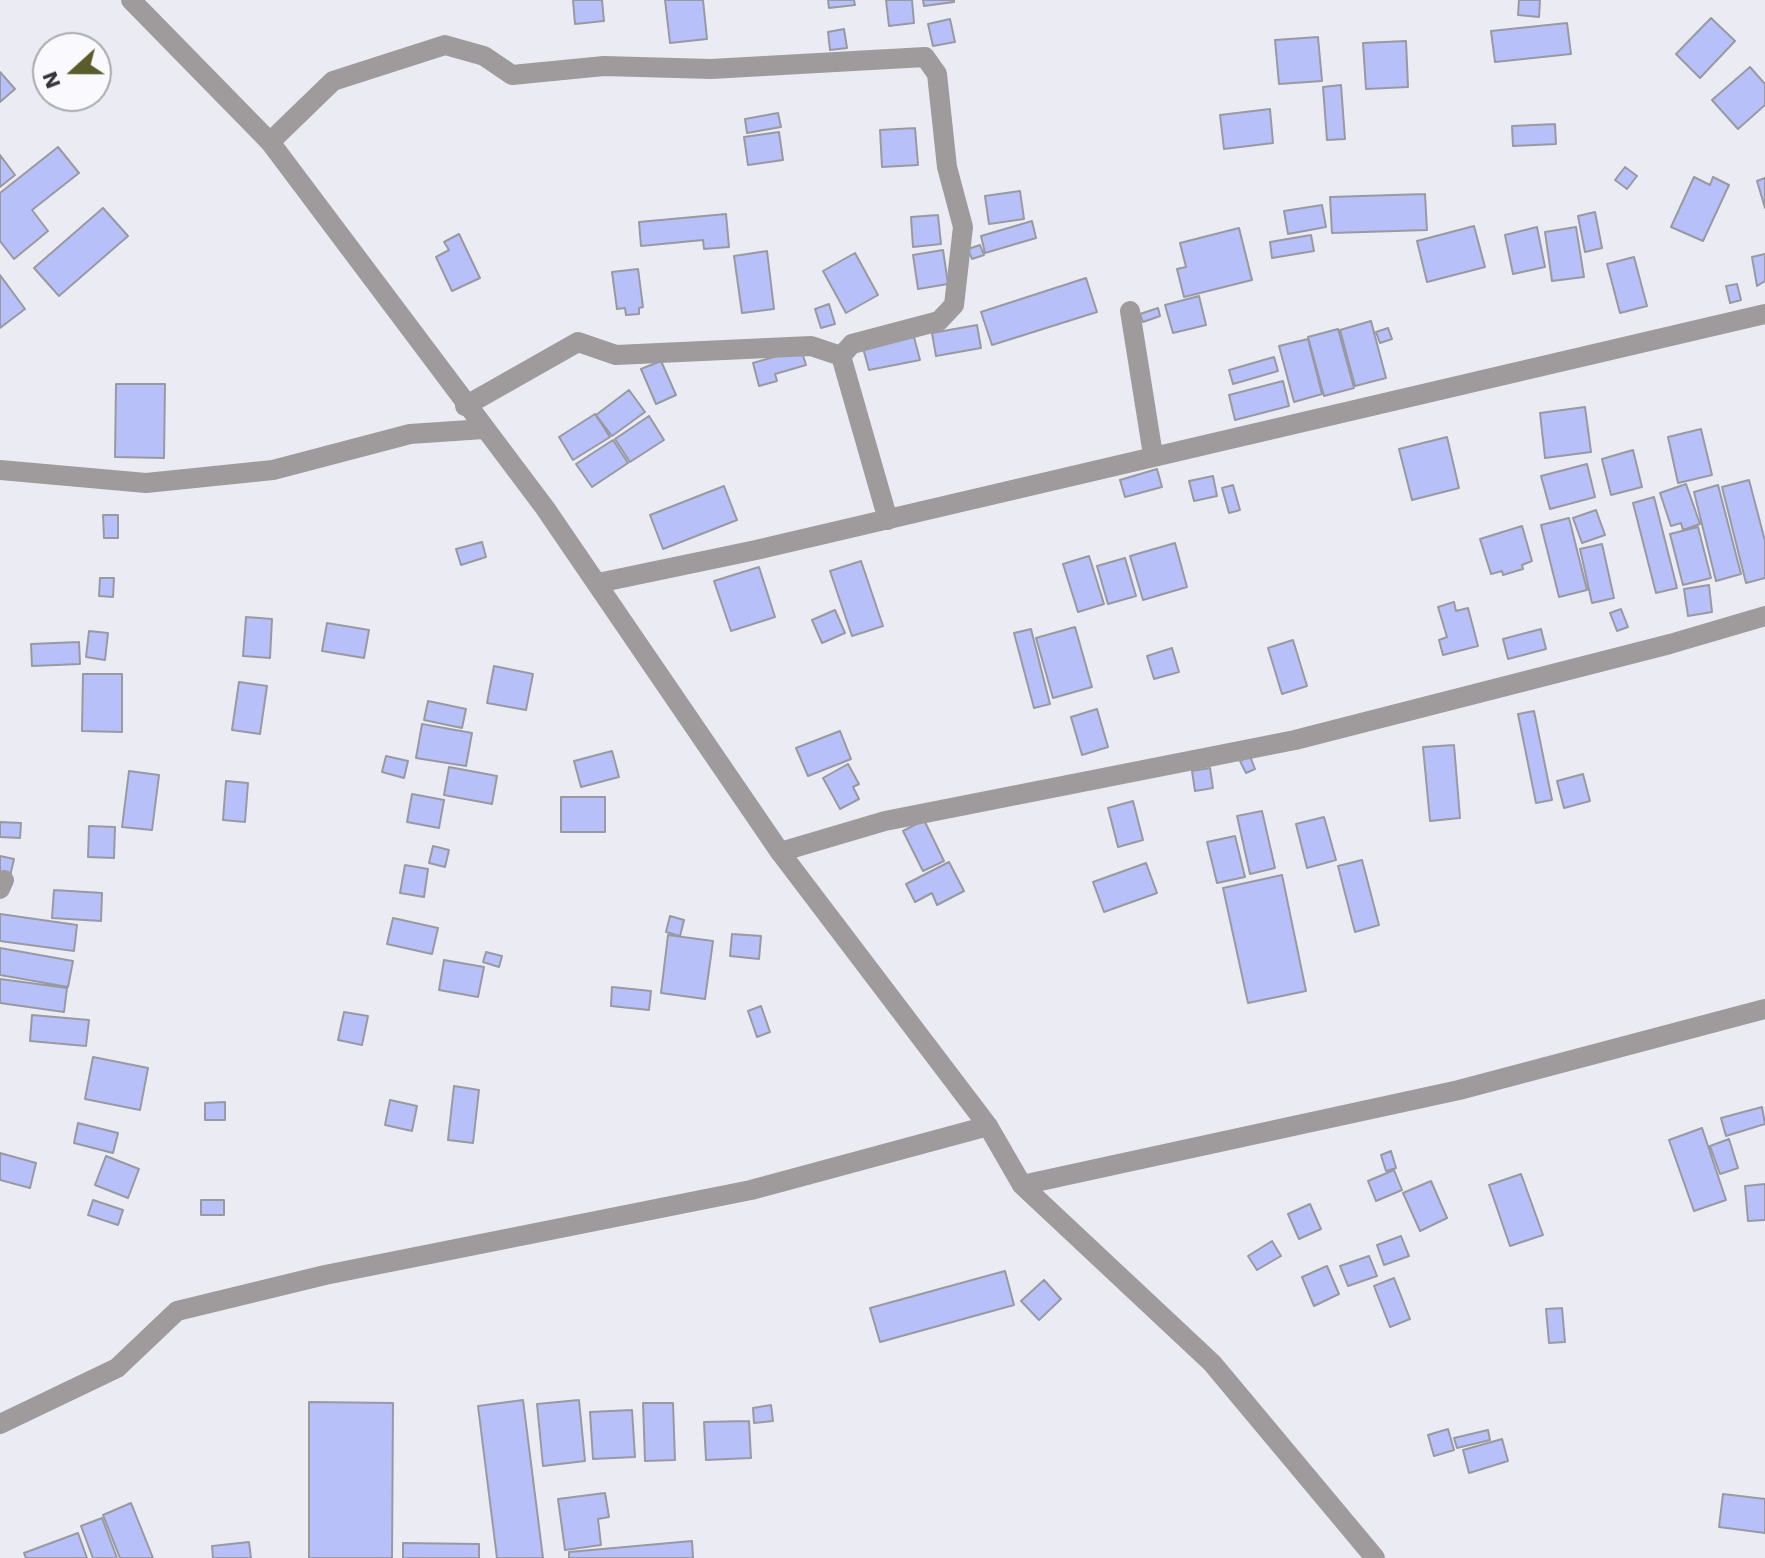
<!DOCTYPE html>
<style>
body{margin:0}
#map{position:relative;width:1765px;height:1558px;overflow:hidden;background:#ebecf3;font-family:"Work Sans",sans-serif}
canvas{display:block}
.north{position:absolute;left:32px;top:32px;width:80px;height:80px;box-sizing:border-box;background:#f9f9fe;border:2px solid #aaaaae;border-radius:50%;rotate:249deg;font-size:22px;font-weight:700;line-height:32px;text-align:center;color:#333437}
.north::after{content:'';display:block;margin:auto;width:28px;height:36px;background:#5a5d2b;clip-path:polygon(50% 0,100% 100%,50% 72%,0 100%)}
</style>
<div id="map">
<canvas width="1765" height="1558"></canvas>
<div class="north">N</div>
</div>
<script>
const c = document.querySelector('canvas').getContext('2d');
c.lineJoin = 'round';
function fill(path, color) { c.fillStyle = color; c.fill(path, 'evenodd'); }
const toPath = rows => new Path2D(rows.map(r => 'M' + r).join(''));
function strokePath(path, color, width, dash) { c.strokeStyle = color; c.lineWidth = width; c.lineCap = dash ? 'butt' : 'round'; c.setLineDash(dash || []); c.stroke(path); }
const building = toPath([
 [573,0,602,0,604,21,575,24,573,0],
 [665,0,703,0,707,39,670,43,665,0],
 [828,0,854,0,855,5,829,8,828,0],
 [886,0,912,0,914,23,889,26,886,0],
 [923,0,954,0,954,2,924,6,923,0],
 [1519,0,1540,0,1539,17,1518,15,1519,0],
 [1711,18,1735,41,1700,78,1676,54,1711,18],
 [950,19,955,42,933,46,928,24,950,19],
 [1567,23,1571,54,1495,62,1491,31,1567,23],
 [844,29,847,48,830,50,828,32,844,29],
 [1318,37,1322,81,1279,84,1275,40,1318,37],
 [1406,41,1408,87,1366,89,1363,43,1406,41],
 [1750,67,1765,84,1765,105,1738,129,1712,100,1750,67],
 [0,72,15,89,0,102,0,72],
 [1341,85,1345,139,1327,140,1323,87,1341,85],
 [1270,109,1273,143,1224,149,1220,115,1270,109],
 [778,113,781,127,747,133,745,119,778,113],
 [1555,124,1556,144,1513,146,1512,126,1555,124],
 [915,128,918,165,882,167,880,130,915,128],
 [779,132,783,160,748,165,744,137,779,132],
 [58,147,79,173,32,210,48,231,14,259,0,241,0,193,58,147],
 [0,155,15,175,0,187,0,155],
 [1625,167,1637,176,1627,189,1615,180,1625,167],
 [1694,177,1710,185,1713,177,1729,185,1703,241,1671,227,1694,177],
 [1765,178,1765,208,1757,181,1765,178],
 [1020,191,1024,219,989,224,985,196,1020,191],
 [1425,194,1427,230,1332,233,1330,197,1425,194],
 [1322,205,1326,227,1288,234,1284,211,1322,205],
 [103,208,128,236,59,296,34,268,103,208],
 [1595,212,1602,248,1585,252,1578,216,1595,212],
 [726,214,729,247,704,249,703,240,641,246,639,222,726,214],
 [938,215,941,244,913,247,911,217,938,215],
 [1032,221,1036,238,985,253,981,236,1032,221],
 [1474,226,1485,267,1427,282,1417,241,1474,226],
 [1537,227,1545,267,1513,274,1505,235,1537,227],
 [1576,227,1584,277,1552,281,1545,232,1576,227],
 [1239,228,1252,280,1184,297,1177,269,1186,267,1180,243,1239,228],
 [459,234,480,278,452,291,436,257,449,250,444,242,459,234],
 [1311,235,1314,251,1272,258,1270,242,1311,235],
 [980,245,984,255,972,259,968,249,980,245],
 [943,250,948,284,918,289,913,255,943,250],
 [767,251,774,309,742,313,734,256,767,251],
 [855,253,878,295,846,313,823,271,855,253],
 [1765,254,1765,281,1757,286,1752,257,1765,254],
 [1634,257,1647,306,1620,313,1607,264,1634,257],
 [638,269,643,307,639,308,639,314,626,315,625,308,617,309,612,272,638,269],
 [0,275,25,309,0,328,0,275],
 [1086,278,1097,312,992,345,981,312,1086,278],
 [1737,284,1741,300,1730,303,1726,286,1737,284],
 [1199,296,1206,325,1173,333,1165,305,1199,296],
 [829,304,835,324,821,328,815,309,829,304],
 [1158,308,1160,316,1143,322,1140,314,1158,308],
 [1371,321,1386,378,1355,386,1340,330,1371,321],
 [977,325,981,348,936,356,932,333,977,325],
 [1388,328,1392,339,1380,343,1376,332,1388,328],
 [1338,329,1354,388,1324,396,1308,337,1338,329],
 [914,337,920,360,869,370,863,348,914,337],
 [1308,339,1322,394,1294,402,1279,346,1308,339],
 [801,349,806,365,775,374,777,381,759,386,753,363,801,349],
 [1274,357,1278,371,1233,384,1229,370,1274,357],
 [661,361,676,395,656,404,641,369,661,361],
 [1283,381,1289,406,1235,420,1229,395,1283,381],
 [116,384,165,384,164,458,115,457,116,384],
 [629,390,645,412,612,436,596,415,629,390],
 [1585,407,1591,452,1545,458,1540,413,1585,407],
 [595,414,610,437,573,460,559,437,595,414],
 [649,416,664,440,630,462,615,439,649,416],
 [1701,429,1712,475,1678,483,1668,437,1701,429],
 [1447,437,1459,488,1412,500,1399,449,1447,437],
 [613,440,628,463,592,487,576,464,613,440],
 [1633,450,1642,487,1611,495,1602,459,1633,450],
 [1587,464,1595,497,1550,509,1541,476,1587,464],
 [1157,469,1162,487,1125,497,1120,480,1157,469],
 [1213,476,1217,496,1194,501,1189,481,1213,476],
 [1749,480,1765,541,1765,578,1746,583,1722,487,1749,480],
 [1686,484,1700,524,1683,530,1681,523,1671,526,1660,493,1686,484],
 [1233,485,1240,510,1229,513,1222,488,1233,485],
 [1718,485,1741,574,1716,581,1694,492,1718,485],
 [724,486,737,520,663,549,650,515,724,486],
 [1654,497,1677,588,1656,593,1633,503,1654,497],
 [1596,510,1605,535,1582,543,1573,518,1596,510],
 [103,515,118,515,118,538,104,538,103,515],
 [1569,518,1587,590,1559,597,1541,525,1569,518],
 [1522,526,1532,561,1522,565,1523,569,1503,575,1502,571,1491,574,1480,539,1522,526],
 [1698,527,1711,578,1683,585,1670,534,1698,527],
 [482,542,486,557,461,565,456,549,482,542],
 [1175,543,1187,587,1143,600,1130,556,1175,543],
 [1602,544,1614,598,1592,603,1580,549,1602,544],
 [1089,556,1104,604,1078,612,1063,564,1089,556],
 [1125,558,1136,596,1108,604,1097,566,1125,558],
 [861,561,883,626,852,636,830,571,861,561],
 [759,567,775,617,731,631,714,581,759,567],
 [100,578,114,578,113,597,99,596,100,578],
 [1709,585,1712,612,1688,616,1684,589,1709,585],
 [1454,602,1456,611,1468,608,1478,646,1443,655,1439,640,1447,637,1438,607,1454,602],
 [1621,609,1628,627,1617,631,1610,613,1621,609],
 [835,610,845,633,822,643,812,620,835,610],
 [246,617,272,619,270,658,243,656,246,617],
 [327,623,369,630,364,658,322,651,327,623],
 [1075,627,1092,687,1053,698,1036,638,1075,627],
 [1031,629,1050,704,1034,708,1014,633,1031,629],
 [1541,629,1546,649,1508,659,1503,639,1541,629],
 [89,631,108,633,105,660,86,657,89,631],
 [1293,640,1307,686,1282,694,1268,648,1293,640],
 [79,642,80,664,32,666,31,644,79,642],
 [1172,648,1179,672,1154,679,1147,656,1172,648],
 [494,666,533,674,526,710,487,703,494,666],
 [83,674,122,674,122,732,82,731,83,674],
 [239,682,267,686,260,734,232,730,239,682],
 [428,701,466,709,462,728,424,720,428,701],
 [1097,709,1108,747,1082,755,1071,717,1097,709],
 [1534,711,1552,800,1536,803,1518,714,1534,711],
 [422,724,472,733,466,766,416,758,422,724],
 [840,731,851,759,808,776,796,748,840,731],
 [1454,745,1460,818,1430,821,1423,747,1454,745],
 [612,751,619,777,581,787,574,761,612,751],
 [386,756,408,761,404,778,382,772,386,756],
 [1250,756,1255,769,1246,773,1240,761,1250,756],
 [848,764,859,784,853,787,859,799,840,809,823,778,848,764],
 [449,767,497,776,492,804,444,795,449,767],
 [1210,768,1213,788,1195,791,1192,771,1210,768],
 [129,771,159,775,152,830,122,827,129,771],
 [1583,774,1590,801,1564,808,1557,781,1583,774],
 [226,781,248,783,245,822,223,820,226,781],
 [412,794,444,800,439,828,407,822,412,794],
 [561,797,605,797,605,832,561,832,561,797],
 [1133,801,1143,840,1118,847,1108,808,1133,801],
 [1262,811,1275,868,1250,874,1237,816,1262,811],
 [1324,817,1336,860,1307,868,1296,824,1324,817],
 [924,820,944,861,923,871,903,831,924,820],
 [0,822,21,823,20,838,0,837,0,822],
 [89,826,115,827,114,858,88,857,89,826],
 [1235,836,1245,877,1217,883,1207,842,1235,836],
 [433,846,449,850,445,867,429,863,433,846],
 [0,856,14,859,10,876,0,874,0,856],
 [1362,860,1379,925,1355,932,1338,866,1362,860],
 [949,862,964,891,937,905,932,893,915,902,906,884,949,862],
 [1146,863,1157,893,1104,912,1093,882,1146,863],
 [405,865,428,869,424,897,400,893,405,865],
 [1282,875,1306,991,1248,1003,1223,888,1282,875],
 [54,890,102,893,101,921,52,918,54,890],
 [0,914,77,925,74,951,0,941,0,914],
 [670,916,684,920,680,936,666,932,670,916],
 [393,918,438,928,432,954,387,944,393,918],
 [732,934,761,936,759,959,730,956,732,934],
 [668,935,713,941,705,999,661,993,668,935],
 [0,948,73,961,68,987,0,975,0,948],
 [486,952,502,956,499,967,483,962,486,952],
 [444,960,484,967,478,997,439,990,444,960],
 [0,979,67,988,64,1012,0,1003,0,979],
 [612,987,651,991,649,1010,611,1006,612,987],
 [761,1006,770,1032,757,1037,748,1011,761,1006],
 [344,1012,368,1016,362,1045,338,1040,344,1012],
 [32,1015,89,1020,86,1046,30,1041,32,1015],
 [93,1057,148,1068,140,1110,85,1099,93,1057],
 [454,1086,479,1090,473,1143,448,1140,454,1086],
 [390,1100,417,1106,412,1131,385,1125,390,1100],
 [225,1102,225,1120,205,1120,205,1103,225,1102],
 [1762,1107,1765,1124,1726,1136,1721,1118,1762,1107],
 [78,1123,118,1133,113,1153,74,1143,78,1123],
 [1702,1128,1726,1200,1694,1211,1669,1140,1702,1128],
 [1729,1139,1738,1168,1720,1174,1710,1146,1729,1139],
 [1391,1151,1396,1168,1386,1171,1381,1155,1391,1151],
 [0,1153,36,1163,30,1188,0,1180,0,1153],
 [106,1156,139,1169,128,1198,95,1185,106,1156],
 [1394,1170,1402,1190,1376,1201,1368,1181,1394,1170],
 [1521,1174,1543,1235,1510,1246,1489,1185,1521,1174],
 [1431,1181,1447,1218,1420,1231,1403,1193,1431,1181],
 [1765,1184,1765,1220,1748,1221,1745,1186,1765,1184],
 [93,1200,123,1210,118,1225,88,1215,93,1200],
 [201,1200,224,1200,224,1215,201,1215,201,1200],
 [1310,1204,1321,1229,1299,1239,1288,1214,1310,1204],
 [1401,1236,1409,1256,1384,1265,1377,1245,1401,1236],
 [1272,1241,1281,1256,1257,1270,1248,1256,1272,1241],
 [1369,1256,1377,1276,1348,1286,1340,1266,1369,1256],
 [1327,1266,1339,1294,1314,1306,1302,1277,1327,1266],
 [1005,1271,1014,1305,880,1342,870,1308,1005,1271],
 [1394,1278,1410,1319,1390,1327,1374,1286,1394,1278],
 [1044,1280,1061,1299,1039,1320,1021,1301,1044,1280],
 [1562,1308,1565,1342,1549,1343,1546,1309,1562,1308],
 [523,1400,543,1558,497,1558,478,1406,523,1400],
 [579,1400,585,1461,543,1466,537,1404,579,1400],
 [309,1402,393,1403,392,1558,309,1558,309,1402],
 [643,1403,673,1403,675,1460,645,1461,643,1403],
 [771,1405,773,1421,754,1423,753,1408,771,1405],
 [632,1410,635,1457,593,1459,590,1412,632,1410],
 [749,1421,751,1458,706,1460,704,1422,749,1421],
 [1448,1429,1454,1450,1434,1456,1428,1435,1448,1429],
 [1488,1430,1490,1440,1457,1448,1454,1438,1488,1430],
 [1502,1439,1508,1461,1469,1473,1463,1450,1502,1439],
 [605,1493,609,1517,598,1519,601,1545,565,1550,558,1499,605,1493],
 [1723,1494,1765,1499,1765,1533,1719,1527,1723,1494],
 [131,1503,153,1558,120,1558,103,1515,131,1503],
 [102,1518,117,1558,93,1558,81,1526,102,1518],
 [78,1533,87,1558,26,1558,24,1553,78,1533],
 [692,1541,693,1558,569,1558,569,1552,692,1541],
 [249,1542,251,1558,213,1558,212,1546,249,1542],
 [403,1543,479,1544,479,1558,403,1558,403,1543]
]);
fill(building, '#b8c0f9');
strokePath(building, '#999aa1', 2);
strokePath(toPath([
 [270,142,333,81,445,45,484,56,512,75,604,66,711,69,925,57,937,74,947,167,963,227,954,305,939,321,852,344,841,356,888,520],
 [1130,311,1153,455],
 [465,406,578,342,616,355,811,346,841,356],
 [0,470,146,483,273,470,410,434,484,429],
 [598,583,756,550,1765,314],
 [0,889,4,880],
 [1022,1185,1459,1090,1765,1009],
 [0,1424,117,1368,177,1311,325,1275,751,1190,988,1126],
 [1375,1558,1212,1363,1022,1185,988,1126,780,852,885,821,1295,740,1670,644,1765,616]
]), '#9f9b9c', 20);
strokePath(toPath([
 [131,0,270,142,545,508,780,852]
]), '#9f9b9c', 20);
</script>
